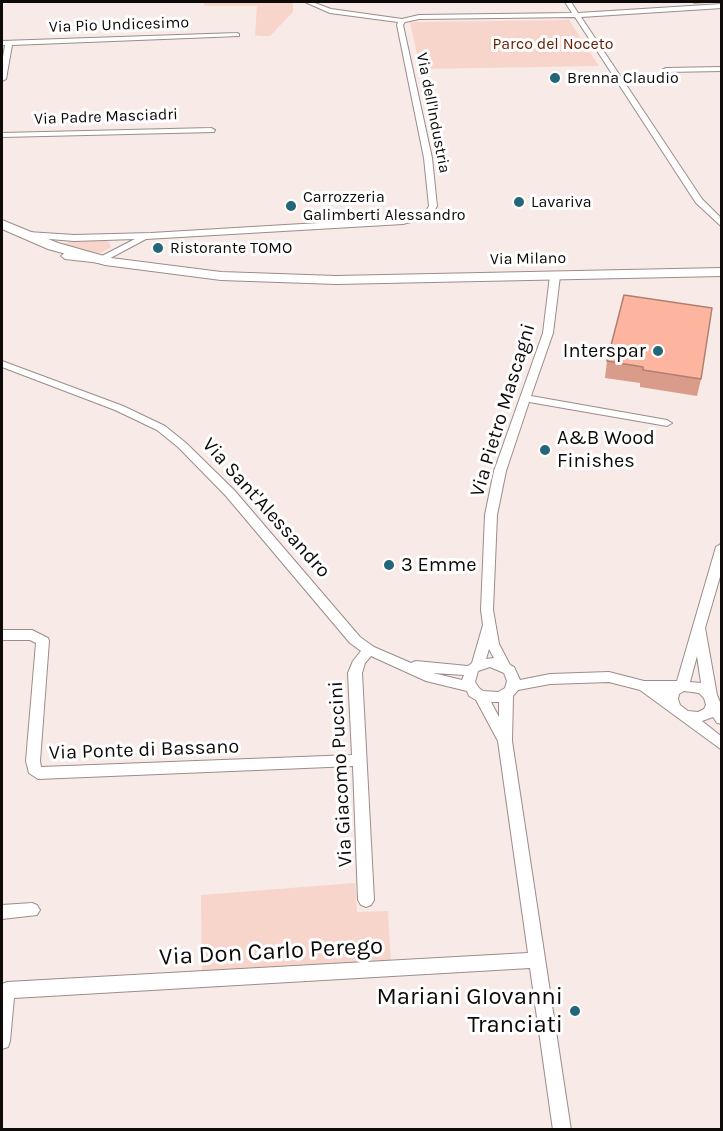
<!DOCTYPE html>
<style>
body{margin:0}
#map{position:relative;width:723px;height:1131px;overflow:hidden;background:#f8eae6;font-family:Karla,sans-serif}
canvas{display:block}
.frame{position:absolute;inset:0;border:3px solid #0e0a09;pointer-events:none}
</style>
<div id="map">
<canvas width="723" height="1131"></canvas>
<div class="frame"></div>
</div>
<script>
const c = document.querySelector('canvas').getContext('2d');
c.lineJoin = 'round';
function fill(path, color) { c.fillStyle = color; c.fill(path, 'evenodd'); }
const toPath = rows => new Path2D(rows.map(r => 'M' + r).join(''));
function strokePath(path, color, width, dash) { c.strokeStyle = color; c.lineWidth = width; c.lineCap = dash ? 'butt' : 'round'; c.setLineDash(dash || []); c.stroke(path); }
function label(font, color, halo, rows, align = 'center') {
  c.font = font + ' Karla,sans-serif'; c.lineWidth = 6; c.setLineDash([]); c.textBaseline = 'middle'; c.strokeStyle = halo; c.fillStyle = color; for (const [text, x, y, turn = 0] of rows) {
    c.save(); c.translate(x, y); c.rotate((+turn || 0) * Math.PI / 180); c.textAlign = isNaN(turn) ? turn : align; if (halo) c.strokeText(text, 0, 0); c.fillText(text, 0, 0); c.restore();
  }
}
fill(toPath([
 [204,2,293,2,293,12,270,36,260,36,255,35,257,6,204,6],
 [569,20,599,66,420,69,410,22],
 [103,240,109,242,111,247,99,254,63,244,73,241],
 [355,883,357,912,388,911,391,966,202,978,201,895]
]), '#f8d5cb');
const street = toPath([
 [305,2,312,2,331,9,402,19,419,15,572,13,565,2,571,2,578,13,722,4,722,8,581,17,702,199,722,219,722,227,696,203,575,17,419,19,405,22,403,25,432,158,437,206,431,217,403,224,146,239,101,263,65,259,61,256,65,253,100,257,135,239,74,241,25,237,25,233,28,232,74,235,151,233,403,218,425,213,429,206,424,158,397,25,398,22,330,13,305,2],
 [237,33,239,34,239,36,12,45,6,79,2,81,2,63,5,45,2,45,2,41,237,33],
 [722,67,722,71,666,72,662,70,666,68,722,67],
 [211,128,215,130,214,132,2,137,2,133,211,128],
 [555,273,560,276,553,333,531,396,667,420,672,423,667,426,529,402,506,471,497,515,493,610,499,644,510,665,514,667,520,680,550,674,609,672,644,681,677,681,716,547,722,543,722,570,705,628,717,695,722,707,722,724,717,723,713,717,702,721,722,737,722,750,640,690,609,682,550,684,518,690,513,696,512,741,571,1130,553,1130,530,968,14,998,10,1041,8,1047,2,1049,2,984,7,982,528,953,498,741,476,700,469,696,467,691,426,681,371,656,365,663,362,673,374,900,371,905,366,907,361,905,358,900,353,766,38,779,29,773,26,761,36,643,30,640,2,640,2,630,32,630,48,638,49,641,40,761,41,767,352,755,348,673,353,661,361,651,350,643,226,496,178,447,157,430,115,410,2,367,2,361,123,406,165,426,186,443,234,490,360,637,374,647,411,663,416,661,468,666,472,663,483,625,481,610,485,515,494,471,543,333,550,276,555,273],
 [489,649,494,658,486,659,489,649],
 [697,656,701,683,690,682,697,656],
 [490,667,504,673,507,681,505,688,498,692,483,691,479,688,475,682,478,671,490,667],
 [433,673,464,675,462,680,433,673],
 [684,691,699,693,704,698,706,705,704,709,698,712,688,711,680,705,678,699,679,694,684,691],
 [491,702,499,702,499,717,491,702],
 [32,903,37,905,40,910,37,915,2,919,2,905,32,903]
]);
const secondary = toPath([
 [2,220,58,243,111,258,221,272,336,276,722,268,722,276,336,284,221,280,105,265,48,249,2,229,2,220]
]);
strokePath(street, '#9a8d8a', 2);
strokePath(secondary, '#9a8d8a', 2);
fill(street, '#fff');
fill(secondary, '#fff');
fill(toPath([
 [691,2,722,2,694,4],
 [624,295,701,379,697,396,640,387,640,383,605,378,607,361]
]), '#da9c8a');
const building = toPath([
 [624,295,712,308,701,379,643,370,643,367,607,361,624,295]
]);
fill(building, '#fdb5a0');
strokePath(building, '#b17f70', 1.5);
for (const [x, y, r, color] of [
 [555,78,6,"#226678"],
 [519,202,6,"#226678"],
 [291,206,6,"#226678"],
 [158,248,6,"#226678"],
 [658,351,6,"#226678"],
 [545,450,6,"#226678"],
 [389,565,6,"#226678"],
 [575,1011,6,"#226678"]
]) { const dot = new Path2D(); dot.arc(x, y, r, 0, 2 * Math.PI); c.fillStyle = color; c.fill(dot); strokePath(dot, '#fff', 2); }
label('16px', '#0e0a09', '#fff', [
 ["Via Pio Undicesimo",119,25,-2],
 ["Via dell'Industria",433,113,79],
 ["Via Padre Masciadri",106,117,-2],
 ["Via Milano",528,259,-1]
]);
label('16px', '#661a02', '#fff', [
 ["Parco del Noceto",553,44]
]);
label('16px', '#0e0a09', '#fff', [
 ["Brenna Claudio",567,78],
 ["Carrozzeria",303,197],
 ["Galimberti Alessandro",303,215],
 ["Lavariva",531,202],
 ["Ristorante TOMO",170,248]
], 'left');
label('20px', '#0e0a09', '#fff', [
 ["Interspar",646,351,"right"],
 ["A&B Wood",557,438],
 ["Finishes",557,461],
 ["3 Emme",401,565]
], 'left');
label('20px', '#0e0a09', '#fff', [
 ["Via Pietro Mascagni",503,410,-73],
 ["Via Sant'Alessandro",266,508,48],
 ["Via Ponte di Bassano",144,750,-2],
 ["Via Giacomo Puccini",341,774,-93]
]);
label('24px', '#0e0a09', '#fff', [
 ["Via Don Carlo Perego",271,952,-3]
]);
label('24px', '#0e0a09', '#fff', [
 ["Mariani GIovanni",563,997],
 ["Tranciati",563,1025]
], 'right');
</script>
